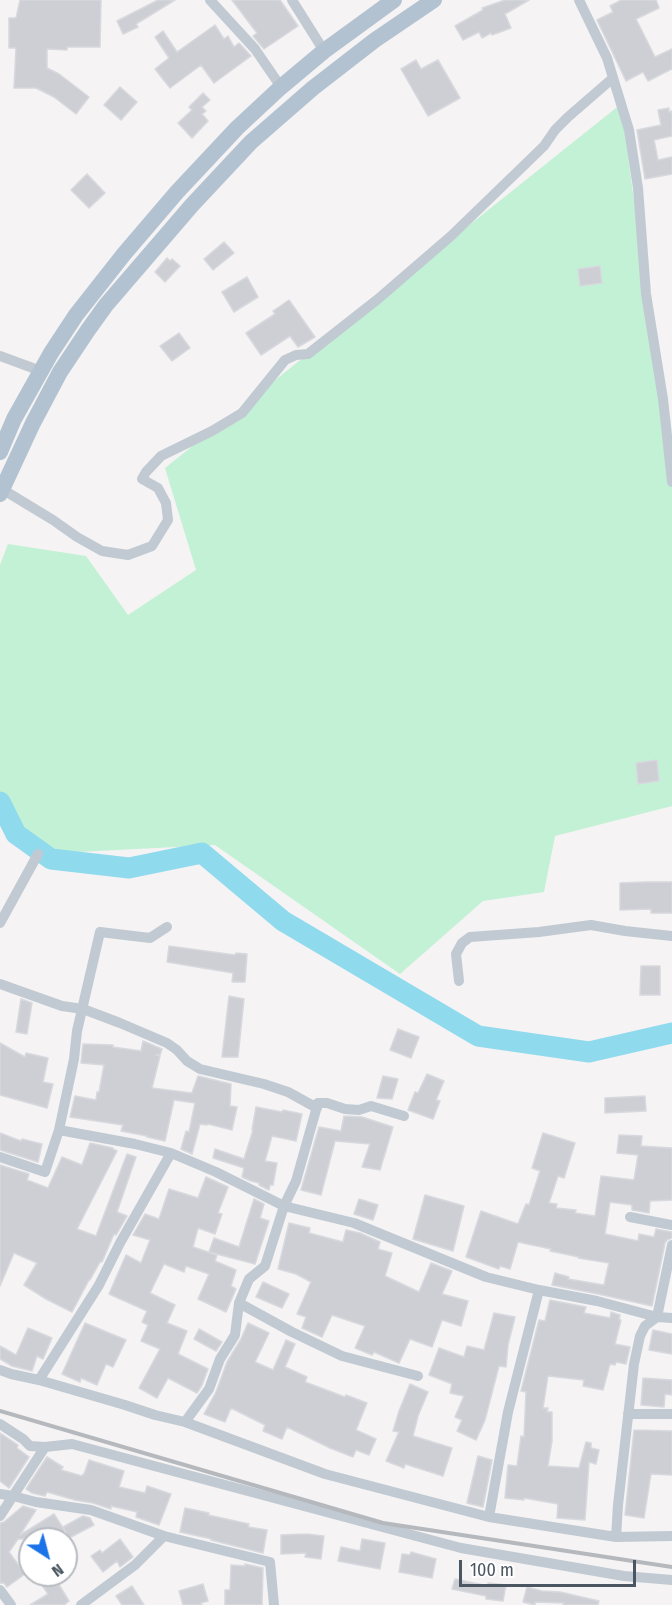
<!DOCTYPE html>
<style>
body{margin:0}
#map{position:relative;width:672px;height:1605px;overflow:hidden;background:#f5f3f3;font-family:"Fira Sans Condensed",sans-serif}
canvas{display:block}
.north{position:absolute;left:18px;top:1527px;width:60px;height:60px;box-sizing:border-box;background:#fff;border:2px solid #b7bbc0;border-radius:50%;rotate:144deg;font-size:16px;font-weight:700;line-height:24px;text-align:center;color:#4a5661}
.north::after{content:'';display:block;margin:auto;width:21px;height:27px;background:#1a73e8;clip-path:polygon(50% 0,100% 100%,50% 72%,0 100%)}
.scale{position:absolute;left:459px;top:1560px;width:177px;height:27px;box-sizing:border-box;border:3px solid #4a5661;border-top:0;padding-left:8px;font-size:18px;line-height:21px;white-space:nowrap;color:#4a5661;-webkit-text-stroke:4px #fff;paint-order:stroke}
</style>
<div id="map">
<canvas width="672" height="1605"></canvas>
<div class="north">N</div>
<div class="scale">100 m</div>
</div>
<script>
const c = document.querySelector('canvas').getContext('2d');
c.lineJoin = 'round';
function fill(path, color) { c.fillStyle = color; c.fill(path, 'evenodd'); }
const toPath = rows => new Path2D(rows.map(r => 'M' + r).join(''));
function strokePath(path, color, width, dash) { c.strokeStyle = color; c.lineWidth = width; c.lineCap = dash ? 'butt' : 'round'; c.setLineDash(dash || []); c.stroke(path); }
fill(toPath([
 [621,104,672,483,672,806,555,836,544,892,483,901,400,974,215,845,38,854,0,793,0,565,8,544,86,556,128,615,196,570,165,468]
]), '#c3f1d5');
strokePath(toPath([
 [0,802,16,834,51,859,129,868,202,853,283,921,478,1036,589,1052,672,1033]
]), '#90daee', 21);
const building = toPath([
 [20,0,101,0,100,47,67,47,67,50,47,49,47,68,59,74,89,97,76,114,54,97,36,88,14,88,16,48,9,48,9,18,16,18,20,0],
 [158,0,175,0,136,24,138,27,123,34,117,21,158,0],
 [232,0,280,0,298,26,264,49,253,36,257,33,232,0],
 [505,0,529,0,505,14,511,28,492,35,491,33,482,38,479,32,463,40,455,26,483,10,482,8,505,0],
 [621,0,656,0,659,8,636,19,655,57,672,49,672,69,648,81,643,72,626,81,597,20,613,12,610,6,621,0],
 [215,25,224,39,228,36,234,47,239,43,251,56,214,83,201,65,170,88,155,69,169,58,155,37,163,31,177,52,215,25],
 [416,60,421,69,438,60,460,98,428,116,401,69,416,60],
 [120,87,137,102,121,120,104,105,120,87],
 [203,93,210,100,202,107,206,111,202,114,208,121,192,138,178,123,192,110,189,107,203,93],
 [669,108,669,112,672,111,672,136,654,140,658,160,672,157,672,174,645,179,637,130,661,125,658,110,669,108],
 [87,174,105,193,89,208,71,190,87,174],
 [224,242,234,253,213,270,204,259,224,242],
 [167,258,170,261,172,259,180,266,165,282,155,272,167,258],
 [600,266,602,283,580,286,578,269,600,266],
 [247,277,258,297,234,312,222,292,247,277],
 [289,300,315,337,298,347,290,336,261,355,246,333,275,314,273,311,289,300],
 [179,333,190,348,172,361,160,346,179,333],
 [657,760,659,781,638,784,636,763,657,760],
 [645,882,672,882,672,913,651,913,651,909,620,910,620,883,645,882],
 [169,946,235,955,236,953,247,954,245,982,232,982,233,973,167,962,169,946],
 [641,966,660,966,660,995,640,995,641,966],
 [229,996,244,999,238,1057,222,1057,229,996],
 [21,999,32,1003,27,1034,16,1032,21,999],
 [398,1029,419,1037,411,1058,390,1050,398,1029],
 [143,1041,162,1049,160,1055,156,1055,160,1056,152,1088,192,1093,198,1076,231,1084,230,1106,237,1107,232,1130,208,1124,207,1125,200,1124,192,1154,181,1149,186,1131,189,1132,195,1103,174,1100,165,1141,147,1137,147,1136,121,1131,123,1125,70,1117,75,1096,96,1100,97,1092,99,1092,104,1065,81,1063,83,1044,113,1045,113,1047,141,1051,143,1041],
 [0,1043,25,1057,26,1053,48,1058,43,1082,53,1084,47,1108,0,1095,0,1043],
 [427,1074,444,1081,436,1100,440,1101,433,1119,408,1110,415,1092,418,1093,427,1074],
 [383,1076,398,1079,392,1099,377,1098,383,1076],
 [645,1096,646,1111,605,1113,605,1098,645,1096],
 [256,1107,282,1112,283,1110,302,1114,296,1141,272,1136,265,1161,277,1163,273,1185,270,1185,269,1190,259,1185,259,1183,251,1181,242,1177,244,1168,213,1158,215,1149,244,1159,253,1130,252,1130,256,1107],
 [344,1116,362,1117,393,1127,380,1170,362,1167,370,1144,335,1141,321,1195,301,1190,319,1127,341,1131,344,1116],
 [0,1133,21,1141,22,1139,42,1144,38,1162,0,1150,0,1133],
 [543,1133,575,1143,564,1178,558,1176,549,1203,557,1204,556,1208,576,1210,575,1213,595,1216,601,1176,634,1180,638,1155,617,1153,619,1135,642,1136,641,1146,672,1148,672,1200,650,1201,649,1213,632,1210,632,1205,610,1202,605,1234,638,1241,639,1234,654,1237,656,1229,672,1232,672,1238,667,1240,665,1243,652,1306,598,1294,552,1285,555,1273,569,1277,568,1279,604,1285,609,1263,578,1258,579,1257,550,1251,551,1249,518,1242,510,1269,500,1266,499,1269,466,1257,481,1211,518,1224,526,1204,529,1205,540,1171,532,1168,543,1133],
 [90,1143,113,1148,113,1149,117,1151,77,1229,96,1236,127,1154,136,1157,117,1212,127,1216,116,1235,114,1234,102,1262,100,1262,90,1280,89,1280,72,1312,46,1299,24,1285,37,1263,14,1253,0,1286,0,1165,29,1174,27,1180,48,1188,62,1157,82,1165,90,1143],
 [206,1177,228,1187,218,1213,222,1214,215,1234,198,1228,193,1247,217,1255,215,1261,236,1270,231,1286,236,1289,226,1312,198,1299,209,1274,186,1266,184,1272,164,1264,150,1293,175,1305,167,1323,187,1331,178,1354,208,1369,202,1385,197,1393,168,1378,157,1398,139,1388,160,1349,141,1341,148,1325,142,1322,147,1311,109,1294,126,1255,141,1263,150,1240,133,1235,145,1214,159,1219,169,1189,198,1198,206,1177],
 [425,1195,464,1206,453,1251,413,1239,425,1195],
 [254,1199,264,1204,260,1218,269,1221,255,1264,209,1252,214,1238,239,1247,254,1199],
 [359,1199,378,1205,373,1220,354,1214,359,1199],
 [289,1223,310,1228,309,1233,343,1242,346,1230,360,1233,380,1242,378,1249,392,1253,385,1276,419,1292,431,1263,452,1271,442,1294,468,1301,461,1326,442,1320,432,1347,410,1339,399,1363,374,1352,372,1355,355,1348,365,1326,332,1315,322,1337,302,1328,306,1317,297,1314,311,1282,296,1274,278,1269,289,1223],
 [263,1282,289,1294,282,1308,256,1297,263,1282],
 [550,1300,586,1307,584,1313,610,1318,611,1312,620,1315,619,1320,621,1320,615,1344,630,1347,626,1364,616,1362,615,1365,610,1364,603,1390,583,1386,584,1380,548,1376,543,1408,548,1408,547,1412,552,1412,552,1441,548,1466,579,1468,586,1442,591,1443,591,1448,599,1450,596,1464,589,1462,585,1520,557,1518,558,1504,524,1498,524,1500,505,1498,508,1465,517,1466,521,1436,524,1437,526,1392,521,1391,539,1320,545,1321,550,1300],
 [494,1313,515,1317,508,1345,506,1367,499,1366,485,1420,476,1440,457,1431,462,1420,455,1417,464,1396,450,1393,452,1384,429,1375,439,1348,464,1357,467,1346,484,1350,494,1313],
 [85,1323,126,1340,113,1367,106,1364,97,1385,81,1378,80,1382,62,1374,85,1323],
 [248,1323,269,1333,255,1362,273,1370,286,1340,295,1344,285,1367,307,1377,305,1382,345,1397,346,1395,367,1403,356,1430,376,1439,369,1455,356,1450,353,1457,330,1448,287,1427,282,1439,263,1431,265,1425,231,1408,225,1422,204,1414,216,1392,227,1362,241,1339,248,1323],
 [28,1328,52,1338,43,1359,37,1356,32,1371,12,1366,0,1359,0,1346,16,1355,28,1328],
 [199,1329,222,1342,216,1351,194,1339,199,1329],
 [653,1330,672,1334,672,1354,649,1350,653,1330],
 [643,1378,672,1380,672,1395,665,1394,664,1407,641,1405,643,1378],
 [410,1384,428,1392,418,1416,413,1436,452,1448,443,1476,405,1464,404,1468,386,1461,399,1432,393,1431,399,1411,410,1384],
 [634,1430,672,1431,672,1475,651,1474,644,1518,625,1515,634,1430],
 [0,1433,18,1445,17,1448,29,1457,9,1488,0,1481,0,1433],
 [478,1456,492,1460,483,1507,467,1503,478,1456],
 [47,1457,63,1467,61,1470,82,1476,83,1474,84,1474,89,1460,124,1471,119,1487,145,1493,147,1486,171,1494,159,1525,136,1517,137,1512,111,1506,111,1509,93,1503,75,1500,47,1492,45,1496,32,1493,26,1489,47,1457],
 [23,1506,36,1510,20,1535,54,1514,65,1531,52,1539,18,1539,9,1552,25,1574,7,1587,4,1583,0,1583,0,1523,4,1522,23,1506],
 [185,1508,209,1513,208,1515,249,1524,248,1527,267,1530,263,1553,211,1540,212,1539,180,1532,185,1508],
 [83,1516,90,1518,94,1525,69,1538,63,1527,83,1516],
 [306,1534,324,1536,321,1559,305,1557,306,1553,281,1554,281,1535,306,1534],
 [120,1539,133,1557,120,1567,117,1561,103,1572,91,1556,100,1550,102,1553,120,1539],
 [362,1539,385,1543,380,1569,338,1561,341,1547,360,1551,362,1539],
 [411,1552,436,1559,432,1578,399,1572,402,1554,410,1555,411,1552],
 [245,1564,263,1568,262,1605,225,1605,225,1590,230,1590,231,1565,245,1566,245,1564],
 [35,1575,53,1575,69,1601,64,1605,30,1605,48,1594,35,1575],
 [455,1579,488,1586,488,1583,506,1585,503,1601,486,1599,486,1596,452,1589,455,1579],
 [203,1584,208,1601,201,1603,202,1605,183,1605,179,1591,203,1584],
 [132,1586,144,1605,122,1605,116,1596,132,1586],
 [527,1587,542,1591,560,1592,599,1601,598,1605,563,1605,564,1603,535,1602,535,1605,523,1602,527,1587]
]);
fill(building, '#cdcfd5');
strokePath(building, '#d7d9de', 1.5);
strokePath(toPath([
 [210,0,255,49,281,87],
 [292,0,324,51],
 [579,0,607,58,629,130,638,188,646,294,663,399,672,482],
 [0,356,41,371],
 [2,489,53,520,77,537,102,551,128,555,152,546,168,520,166,503,158,488,142,479,146,472,161,456,212,431,242,413,285,360,296,355,308,354,378,299,451,236,544,146,555,130,568,117,613,78],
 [0,923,38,854],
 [459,981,456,954,462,943,470,937,539,932,591,925,625,931,672,936],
 [0,984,62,1006,83,1009,120,1023,167,1043,177,1050,187,1061,200,1069,264,1084,288,1092,317,1108],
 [59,1130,135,1144,171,1153,216,1172,284,1206,354,1223,486,1277,539,1290,597,1301,657,1317,672,1318],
 [0,1157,45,1172,59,1130,74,1059,77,1031,100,932,150,938,167,927],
 [630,1217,672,1225],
 [239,1303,292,1332,342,1356,418,1376],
 [0,1370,11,1374,39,1380,125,1405,155,1415,185,1422,209,1389,220,1359,235,1335,239,1303,249,1279,265,1266,284,1206,296,1181,318,1103,327,1103,345,1109,359,1110,371,1106,404,1116],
 [39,1380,99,1285,120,1243,171,1153],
 [628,1414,672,1414],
 [185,1422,325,1474,489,1517,508,1412,539,1290],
 [0,1424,23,1439,30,1446,45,1447,13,1496,36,1502,91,1510,164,1536,270,1562,274,1605],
 [45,1447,72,1444,461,1548,624,1576,672,1580],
 [0,1494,13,1496,0,1516],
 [489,1517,616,1537,672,1536],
 [616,1537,618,1505,634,1364,640,1336,645,1326,657,1317,672,1245],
 [0,1590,11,1605],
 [81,1605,135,1565,164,1536]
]), '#c1cad2', 10);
strokePath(toPath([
 [0,452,14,419,51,353,76,315,124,254,177,192,237,128,281,87,324,51,394,0],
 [0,494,33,423,60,372,88,330,106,305,192,205,251,142,313,88,375,40,434,0]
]), '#b3c2d1', 16);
strokePath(toPath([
 [0,1411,383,1523,672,1567]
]), '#b5b8bd', 4);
</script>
